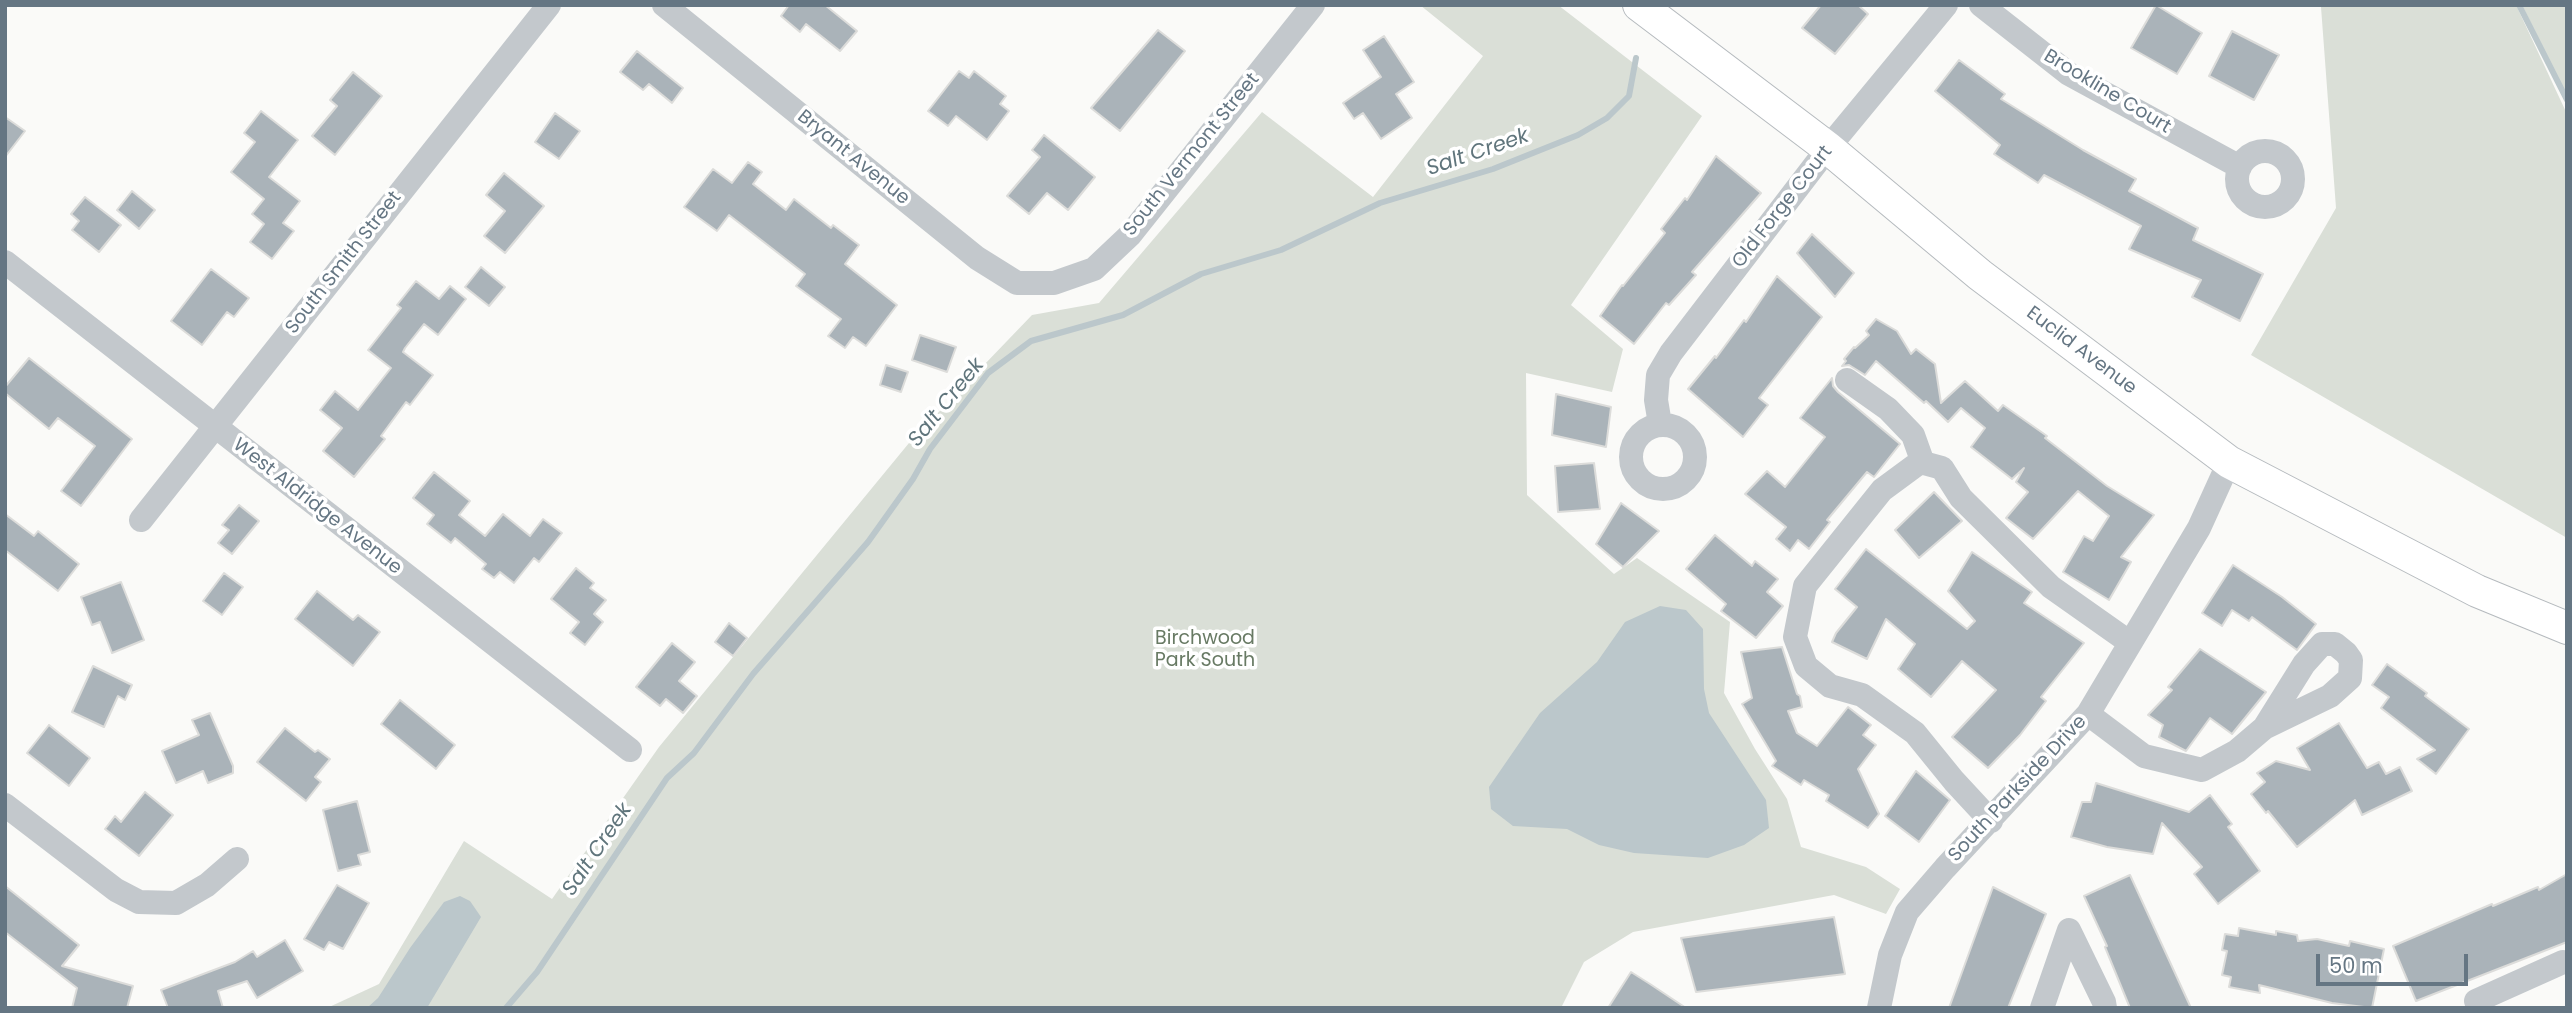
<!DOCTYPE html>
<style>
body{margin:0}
#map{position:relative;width:2572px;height:1013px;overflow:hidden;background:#fafaf8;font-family:Poppins,sans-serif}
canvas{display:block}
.frame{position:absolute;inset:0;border:7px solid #657683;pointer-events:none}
.scale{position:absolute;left:2316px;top:954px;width:152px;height:32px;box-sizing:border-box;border:4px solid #657683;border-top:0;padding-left:9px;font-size:21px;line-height:24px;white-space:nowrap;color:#657683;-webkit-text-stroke:5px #fff;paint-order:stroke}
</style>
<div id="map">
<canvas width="2572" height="1013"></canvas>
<div class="frame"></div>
<div class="scale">50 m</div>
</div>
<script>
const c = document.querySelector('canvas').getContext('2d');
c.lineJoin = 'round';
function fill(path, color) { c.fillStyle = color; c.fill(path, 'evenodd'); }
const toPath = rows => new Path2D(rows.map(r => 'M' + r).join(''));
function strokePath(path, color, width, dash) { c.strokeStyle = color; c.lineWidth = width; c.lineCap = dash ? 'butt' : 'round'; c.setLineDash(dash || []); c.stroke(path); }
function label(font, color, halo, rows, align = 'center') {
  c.font = font + ' Poppins,sans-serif'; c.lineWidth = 7; c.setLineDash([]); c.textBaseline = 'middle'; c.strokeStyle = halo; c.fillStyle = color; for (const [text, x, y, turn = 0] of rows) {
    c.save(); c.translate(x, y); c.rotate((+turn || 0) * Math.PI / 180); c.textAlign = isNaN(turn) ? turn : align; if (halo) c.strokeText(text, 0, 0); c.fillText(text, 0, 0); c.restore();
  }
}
fill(toPath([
 [1420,5,1558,5,1702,116,1571,305,1623,349,1612,392,1526,373,1527,495,1614,574,1637,558,1730,622,1724,693,1755,749,1787,799,1801,847,1866,867,1900,889,1886,914,1834,895,1633,932,1584,962,1561,1008,327,1008,379,984,464,841,552,899,659,747,909,443,1032,315,1099,303,1262,112,1373,197,1483,56],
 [2330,5,2516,5,2567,114,2567,538,2251,355,2336,208,2321,7],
 [2522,5,2567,5,2567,97]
]), '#dadfd7');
fill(toPath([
 [1660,606,1686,610,1703,629,1704,689,1709,713,1766,800,1769,828,1744,845,1708,858,1634,853,1599,845,1567,829,1513,826,1491,809,1489,787,1540,713,1597,662,1625,622],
 [460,896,470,901,481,917,427,1008,367,1008,378,998,410,948,444,902]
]), '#bbc7cb');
strokePath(toPath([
 [2519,5,2567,100],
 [506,1008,537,972,667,778,694,753,753,674,868,542,913,479,930,449,988,373,1031,341,1123,315,1201,274,1281,250,1380,203,1493,169,1578,135,1607,118,1629,96,1636,58]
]), '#bbc7cb', 6);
const building = toPath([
 [789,5,825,5,857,31,840,51,806,24,800,32,781,16,789,5],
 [1821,5,1858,5,1868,14,1835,54,1802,28,1821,5],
 [2156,5,2202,33,2177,74,2131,48,2156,5],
 [1158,30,1185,51,1120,131,1091,108,1158,30],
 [2232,31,2279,55,2254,100,2209,76,2232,31],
 [1384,36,1414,82,1396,94,1412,118,1381,139,1363,113,1354,119,1343,103,1381,77,1363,50,1384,36],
 [637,51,683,88,672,103,649,84,643,90,620,72,637,51],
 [1959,60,2005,94,2001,99,2083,150,2136,179,2129,191,2198,228,2193,240,2263,274,2240,321,2192,297,2201,280,2129,249,2141,226,2044,175,2038,183,1994,154,2000,145,1935,91,1959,60],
 [959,71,969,78,974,71,1006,96,1000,104,1009,111,987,140,956,116,948,126,928,111,959,71],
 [353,72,382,96,335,155,312,136,337,106,330,100,353,72],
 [261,111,298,140,269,177,300,201,283,223,294,231,272,259,250,242,264,224,252,214,264,199,231,172,255,142,244,133,261,111],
 [555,113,580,131,559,159,535,142,555,113],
 [5,117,25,131,5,157,5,117],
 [1044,135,1095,177,1068,210,1047,193,1029,214,1007,196,1040,157,1032,150,1044,135],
 [1716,156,1761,193,1692,272,1696,275,1669,305,1666,303,1634,344,1600,316,1622,285,1623,286,1665,233,1661,229,1685,198,1687,200,1716,156],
 [748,162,762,172,753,184,786,210,794,199,831,228,833,225,859,245,845,264,897,305,866,346,853,337,845,348,828,336,841,319,796,286,805,274,729,215,717,231,684,207,713,169,732,183,748,162],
 [504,173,544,206,505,253,484,236,505,211,486,195,504,173],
 [132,191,155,210,139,229,117,210,132,191],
 [85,197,121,225,99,252,72,230,79,221,71,214,85,197],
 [1812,234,1854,273,1835,297,1797,253,1812,234],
 [481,267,505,287,489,306,465,287,481,267],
 [211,269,249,298,234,317,227,312,202,345,171,321,211,269],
 [1777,276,1822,317,1759,398,1768,405,1743,437,1688,389,1715,356,1716,358,1744,320,1746,322,1777,276],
 [416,281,439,299,450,286,466,299,438,335,424,324,405,348,403,352,433,375,410,405,406,402,381,436,385,439,354,477,323,451,342,428,320,410,335,391,358,410,391,368,368,350,401,308,397,305,416,281],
 [1876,319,1897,331,1911,354,1916,349,1935,364,1941,403,1965,381,1998,411,2003,405,2047,436,2045,438,2107,486,2154,515,2121,557,2131,562,2109,600,2063,572,2084,536,2093,541,2109,516,2078,491,2033,539,2006,518,2028,492,2016,482,2024,468,2012,479,1971,447,1985,428,1961,408,1948,422,1926,401,1924,403,1876,361,1865,375,1849,365,1842,366,1846,361,1844,359,1854,347,1855,348,1869,335,1866,331,1876,319],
 [920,335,956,347,947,372,912,360,920,335],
 [29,358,132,439,81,506,61,491,95,446,58,418,49,429,5,393,5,387,29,358],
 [886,365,908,372,901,392,880,385,886,365],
 [1832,378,1833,386,1838,392,1900,444,1874,477,1867,472,1827,520,1830,522,1809,549,1798,540,1790,551,1776,539,1786,527,1745,494,1767,471,1785,487,1825,437,1800,418,1832,378],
 [1556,394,1611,407,1606,447,1552,435,1556,394],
 [1594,463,1600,509,1558,512,1555,466,1594,463],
 [434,472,470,501,459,515,485,536,503,514,530,536,543,519,562,533,539,562,534,558,514,583,500,572,494,578,482,569,486,564,455,538,451,543,427,524,434,515,413,498,434,472],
 [1934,492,1962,521,1919,558,1895,530,1934,492],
 [1621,503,1659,531,1623,567,1596,544,1621,503],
 [239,505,259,521,232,554,218,543,229,530,222,525,239,505],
 [5,514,34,536,38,531,79,564,58,591,5,550,5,514],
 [1715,535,1752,566,1755,561,1778,579,1767,592,1783,606,1756,638,1721,611,1726,604,1686,569,1715,535],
 [1866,549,1967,629,1975,621,1948,591,1972,552,2032,592,2024,603,2084,643,2041,697,2046,701,2020,735,1988,768,1952,737,1996,690,1962,661,1931,697,1898,669,1915,644,1886,619,1867,659,1832,642,1836,633,1857,607,1835,589,1866,549],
 [2233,565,2282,597,2316,624,2297,650,2252,617,2249,621,2232,610,2222,626,2202,613,2233,565],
 [576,568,594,583,590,588,606,600,594,614,603,622,585,645,570,633,579,622,551,599,576,568],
 [224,573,243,587,222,615,203,601,224,573],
 [121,582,144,640,112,653,100,622,92,625,81,597,121,582],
 [317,591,353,620,358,615,380,632,353,666,295,619,317,591],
 [729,623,747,638,733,656,715,642,729,623],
 [672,643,695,662,679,681,697,696,683,713,666,699,660,706,636,687,672,643],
 [1782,647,1797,694,1800,696,1802,707,1788,711,1797,733,1817,746,1848,707,1871,725,1863,735,1876,745,1858,769,1879,814,1868,828,1826,801,1829,795,1804,780,1801,785,1772,766,1776,761,1742,704,1752,698,1741,652,1782,647],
 [2200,649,2266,692,2232,734,2210,718,2186,751,2159,737,2163,725,2148,715,2172,690,2168,687,2200,649],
 [2387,664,2427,693,2425,696,2469,729,2436,774,2417,759,2435,750,2381,708,2389,697,2372,685,2387,664],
 [93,666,132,685,125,700,118,696,104,727,72,712,93,666],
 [400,700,455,745,436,769,381,724,400,700],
 [210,713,233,766,233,773,208,783,203,771,176,783,162,751,199,735,192,720,210,713],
 [2339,723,2367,768,2379,762,2386,774,2400,767,2412,791,2362,815,2355,800,2297,847,2268,811,2266,813,2251,794,2265,782,2257,773,2276,761,2310,770,2297,748,2339,723],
 [49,725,90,758,69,786,27,753,49,725],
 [285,728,315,752,318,750,330,759,315,777,321,782,306,801,257,762,285,728],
 [1916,771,1950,800,1919,842,1885,816,1916,771],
 [2096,783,2189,812,2210,795,2232,824,2228,827,2260,871,2218,904,2194,874,2202,867,2162,823,2153,854,2107,847,2071,837,2082,802,2091,802,2096,783],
 [145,792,173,815,139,856,105,829,115,816,121,822,145,792],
 [357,801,370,852,358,855,361,865,338,871,323,810,357,801],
 [2567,874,2567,942,2416,1001,2393,946,2492,904,2493,906,2538,887,2539,890,2567,874],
 [2130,875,2191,1008,2130,1008,2105,947,2107,946,2084,896,2130,875],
 [337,885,369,903,343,949,329,942,324,950,304,939,337,885],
 [5,886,79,945,62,966,133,986,127,1008,72,1008,77,988,5,932,5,886],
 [1993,887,2046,914,2008,1008,1949,1008,1993,887],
 [1834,917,1845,974,1696,992,1681,938,1834,917],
 [2239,928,2276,935,2276,931,2297,935,2298,941,2317,939,2349,946,2350,941,2384,949,2372,1008,2332,1003,2259,985,2260,993,2229,987,2231,977,2222,975,2227,951,2222,950,2225,934,2238,936,2239,928],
 [285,940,303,971,257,998,247,981,218,991,223,1008,168,1008,161,990,235,962,253,951,257,957,285,940],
 [1631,972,1650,984,1686,1008,1608,1008,1631,972]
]);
fill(building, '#aab3b9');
strokePath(building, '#dcdcda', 2);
const major = toPath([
 [1639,5,1828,148,1980,275,2229,462,2477,591,2567,628]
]);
strokePath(major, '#b5babe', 34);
strokePath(toPath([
 [664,5,977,258,1017,283,1054,283,1094,269,1130,235,1313,5],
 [1981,5,2069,74,2240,167],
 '2237 179a28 28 0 1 1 56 0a28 28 0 1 1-56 0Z',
 [5,262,630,750],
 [1847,380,1888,409,1913,435,1923,463],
 [1660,424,1656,400,1658,375,1671,353,1828,148,1946,5],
 '1631 457a32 32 0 1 1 64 0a32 32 0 1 1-64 0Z',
 [141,520,549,5],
 [2088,714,2144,756,2202,770,2237,751,2264,728,2304,664,2322,644,2335,644,2346,653,2351,660,2350,678,2330,696,2264,728],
 [5,805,116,890,139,902,176,903,207,885,237,859],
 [1991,821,1954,781,1915,733,1862,695,1830,686,1806,666,1795,637,1805,586,1882,490,1920,462,1942,468,1961,498,2051,587,2129,642],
 [2476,1001,2563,962],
 [1879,1008,1890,955,1907,912,1945,868,2088,714,2199,528,2229,462],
 [2042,1008,2069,930,2104,1002,2105,1008]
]), '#c3c8cc', 24);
strokePath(major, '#fff', 32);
label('19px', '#657683', '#fff', [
 ["Brookline Court",2107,92,31],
 ["South Vermont Street",1192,155,-51],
 ["Bryant Avenue",853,158,39],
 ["Old Forge Court",1783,207,-52],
 ["South Smith Street",344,263,-52],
 ["Euclid Avenue",2081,351,37],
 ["West Aldridge Avenue",317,507,38],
 ["South Parkside Drive",2018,789,-47]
]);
label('19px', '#687a64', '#fff', [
 ["Birchwood",1205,639],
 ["Park South",1205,661]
]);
label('italic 21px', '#60757c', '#fff', [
 ["Salt Creek",1478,153,-19],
 ["Salt Creek",947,403,-51],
 ["Salt Creek",598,850,-56]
]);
</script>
